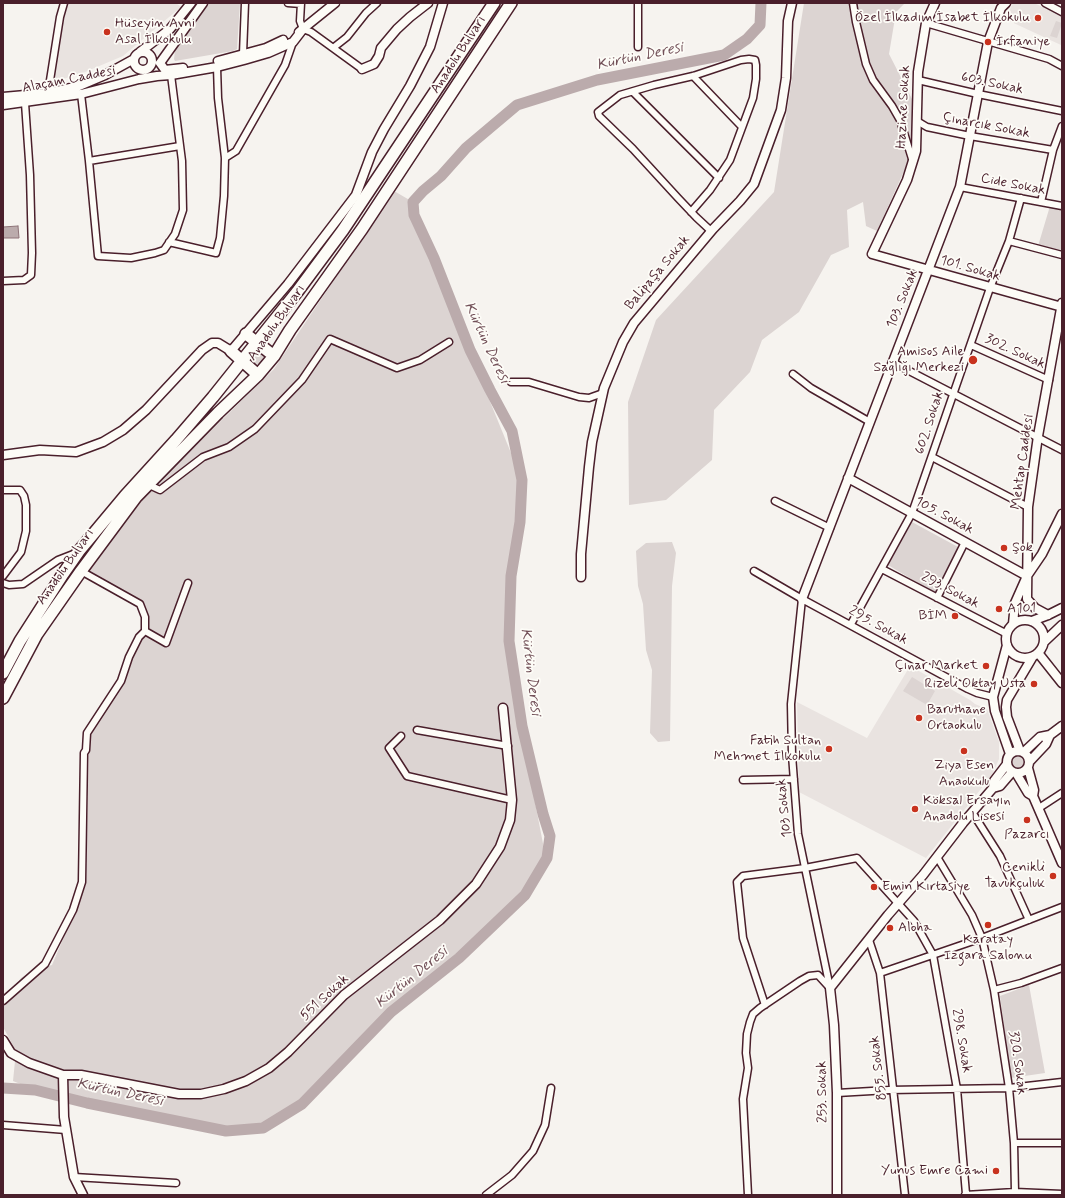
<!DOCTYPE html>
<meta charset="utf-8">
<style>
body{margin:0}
#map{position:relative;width:1065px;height:1198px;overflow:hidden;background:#f6f3ef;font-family:Mynerve,sans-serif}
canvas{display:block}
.frame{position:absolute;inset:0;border:4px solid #4a1f2b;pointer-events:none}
</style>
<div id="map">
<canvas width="1065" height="1198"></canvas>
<div class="frame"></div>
</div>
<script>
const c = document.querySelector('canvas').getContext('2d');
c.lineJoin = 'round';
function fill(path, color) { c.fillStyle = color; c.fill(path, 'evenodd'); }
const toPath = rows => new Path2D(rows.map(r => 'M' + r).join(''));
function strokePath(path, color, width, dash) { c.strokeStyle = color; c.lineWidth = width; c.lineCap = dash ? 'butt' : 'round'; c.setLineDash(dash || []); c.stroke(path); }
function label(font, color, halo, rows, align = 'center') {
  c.font = font + ' Mynerve,sans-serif'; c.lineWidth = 3.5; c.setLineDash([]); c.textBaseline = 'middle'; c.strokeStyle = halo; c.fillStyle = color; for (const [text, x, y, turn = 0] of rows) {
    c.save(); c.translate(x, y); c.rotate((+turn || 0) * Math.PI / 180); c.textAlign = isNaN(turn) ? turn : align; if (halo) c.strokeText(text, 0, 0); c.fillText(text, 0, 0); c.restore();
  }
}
fill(toPath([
 [67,3,176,3,181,7,123,56,85,72,51,83],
 [1013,3,1034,3,1062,16,1061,45,1005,19],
 [910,666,970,700,975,704,987,709,999,742,999,759,992,775,926,858,799,792,797,702,867,738]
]), '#e9e3e0');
fill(toPath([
 [210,3,240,3,237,49,233,51,175,61,174,59,175,50,180,39],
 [804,3,905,3,896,12,889,54,912,99,912,144,905,169,877,231,866,226,863,202,847,210,849,247,831,255,799,312,762,340,750,372,714,410,712,460,666,500,629,505,628,402,656,320,774,192],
 [1056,21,1062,23,1057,38,1050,36],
 [394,191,413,202,414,215,522,480,511,576,509,641,514,693,545,854,525,895,391,1012,302,1104,263,1128,226,1131,35,1090,13,1081,16,1051,3,1027,3,1001,21,978,34,970,52,965,86,885,89,735,119,688,131,656,148,624,142,603,87,572,85,569,155,485,274,369],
 [1050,206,1062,208,1062,250,1038,246],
 '252 358a6 6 0 1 1 12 0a6 6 0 1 1-12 0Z',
 [912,522,958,547,937,590,933,592,888,565],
 [672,542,676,553,672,586,670,741,658,742,650,733,652,670,646,650,643,604,638,586,636,551,646,543],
 [912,677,935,691,927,705,903,691],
 '1010 761a8 8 0 1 1 16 0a8 8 0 1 1-16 0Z',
 [1029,985,1045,1073,1011,1078,1000,996]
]), '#dcd4d2');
const water = toPath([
 [18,226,19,238,3,238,3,227,18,226]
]);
fill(water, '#bbabac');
strokePath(water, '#8e7378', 1);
strokePath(toPath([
 [3,1088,35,1090,87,1103,226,1131,263,1128,302,1104,391,1012,459,958,525,895,547,858,550,836,543,814,522,726,509,641,511,576,520,522,522,480,512,431,490,390,470,350,434,258,414,215,413,202,423,191,441,176,466,148,517,105,597,80,724,55,747,39,760,25,761,3]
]), '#bbabac', 11);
const street = toPath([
 [288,3,301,4],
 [301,3,300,21,303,29,311,32,362,69],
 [853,3,856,22,866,64,873,80,892,106,900,120,913,162],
 [1045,3,1062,12],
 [926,23,1049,59,1062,66],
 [638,47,638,3],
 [333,48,347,37,366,13,377,3],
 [243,54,245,3],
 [693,76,742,127],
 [918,80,978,94,1062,111],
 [633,92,719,178],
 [48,93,60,17,64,3],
 [81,94,89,161,98,256,131,258,155,253,164,250,175,234,183,210,182,161,171,75],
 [917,121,927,127,970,136,1053,150],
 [225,158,236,151,285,65,293,42],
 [89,161,180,146],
 [960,187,1062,206],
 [1041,202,1053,150,1062,126],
 [691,212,710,190,730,160,753,98,756,79,756,65,755,60,749,59,741,60,693,76,654,85,620,95,598,112,599,116,633,149,678,198,696,217,711,231],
 [1009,241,1062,255],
 [169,242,216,253,220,238,224,196,225,158,218,98,217,67],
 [3,281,24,280,31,275,32,253,30,175,25,103],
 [971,345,1049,380],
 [892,362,1062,450],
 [793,374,811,388,870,422],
 [511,382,529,382,579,397,589,398,603,393],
 [932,457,1028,507],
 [147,484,160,490,203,457,229,447,255,429,302,380,330,339,397,368,420,360,449,342],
 [3,490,20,490,24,496,26,505,26,531,21,552,3,576],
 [775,501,830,528],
 [882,569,1007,634],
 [754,571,802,599,968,689,977,693,993,697],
 [3,583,9,585,23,584,58,560,76,553],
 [937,598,965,542],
 [802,599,791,704,792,755,798,834,830,988],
 [851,624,912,513,990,288,1009,241,1021,198],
 [145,631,166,643,188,583],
 [417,730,508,746],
 [401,736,389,748,407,776,512,800],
 [743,780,794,779],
 [1039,808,1062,793],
 [972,812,1000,856,1029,920],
 [937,857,972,915,982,938,994,990,1009,1088,1014,1143,1015,1192],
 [869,940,880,973,905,1195],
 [880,973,982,938,1062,907],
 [994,990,1021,983,1062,968],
 [3,1001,45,964,73,910,82,882,84,753,86,750,87,733,121,681,129,657,139,637,145,631,145,617,140,604,81,571],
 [765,1005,743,938,737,882,743,876,805,868,857,858,914,921,933,955,957,1089,966,1194],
 [837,1093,889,1090,1009,1088,1062,1082],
 [3,1125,66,1130],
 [1014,1143,1062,1143],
 [74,1177,176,1183],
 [486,1195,512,1175,533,1151,545,1125,551,1088],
 [748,1195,743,1099,748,1068,746,1053,747,1034,750,1022,753,1014,760,1008,800,981,809,976,818,975,829,987],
 [965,1195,1015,1192,1062,1194]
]);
const secondary = toPath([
 [935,3,926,23,918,72,916,151,907,180,872,254,1062,307],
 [299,32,335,3],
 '134 61a9 9 0 1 1 18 0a9 9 0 1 1-18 0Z',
 [140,52,170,29,191,3],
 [218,61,266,48,283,40],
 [160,63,165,70,183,68],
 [160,63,203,3],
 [362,69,374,64,379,56,381,48,397,29,410,17,428,3],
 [3,97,48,93,79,86,105,75,134,59],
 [3,105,81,94,139,79,157,76,171,75,217,67,244,60,268,53,293,42,303,29],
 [3,455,40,450,76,452,103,442,123,430,146,410,202,350,212,343,218,343,231,351,288,284,356,195,372,152,384,129,410,86,430,47,443,3],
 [848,478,1027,576],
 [581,577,581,554,589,467,592,442,604,388,623,342,634,323,713,229,740,201,754,184,781,110,786,78,788,21,792,3],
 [802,599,960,187,988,42,1001,8,1006,3],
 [1048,615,1035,608,1027,599,1028,507,1038,436,1062,303],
 '1006 639a19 19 0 1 1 38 0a19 19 0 1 1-38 0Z',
 [1032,621,1048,615,1062,608],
 [1013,624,1015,603,1027,576,1042,554,1062,514],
 [1045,641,1062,625],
 [1007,645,993,697,995,711,1010,754],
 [1039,654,1062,683],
 '1007 762a11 11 0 1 1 22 0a11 11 0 1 1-22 0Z',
 [1020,751,1007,717,1006,707,1007,700,1032,658],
 [1024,752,1040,737,1050,735,1062,726],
 [1030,761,1046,744,1050,735],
 [1028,768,1034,790,1033,796],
 [1016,773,1028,793,1033,796,1062,863],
 [993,788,994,781,1007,764],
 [993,788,1000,786,1012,772],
 [3,1040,11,1053,29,1063,63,1075,81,1075,179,1094,201,1094,224,1089,246,1081,269,1068,288,1052,344,995,440,920,476,884,500,847,510,820,512,800,503,708],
 [63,1075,64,1117,74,1177,83,1195],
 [837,1195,837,1093,834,1025,830,988,888,915,923,875,963,823,993,788]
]);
const highway = toPath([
 [246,334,274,356],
 [231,351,258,375],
 [3,673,20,641,63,574,79,551,125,496,176,440,213,397,297,292,343,230,494,3],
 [3,698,37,634,81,571,136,497,218,413,258,375,274,356,290,330,362,229,511,3]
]);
strokePath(street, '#4a1f2b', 9);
strokePath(secondary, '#4a1f2b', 11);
strokePath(highway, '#4a1f2b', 14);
strokePath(street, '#fdfcf7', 6);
strokePath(secondary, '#fdfcf7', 8);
strokePath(highway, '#fdfcf7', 11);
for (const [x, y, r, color] of [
 [1038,18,4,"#c8321e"],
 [107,32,4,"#c8321e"],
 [988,42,4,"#c8321e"],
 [973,360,5,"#c8321e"],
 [1004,548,4,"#c8321e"],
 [999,609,4,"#c8321e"],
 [955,616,4,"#c8321e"],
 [986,666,4,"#c8321e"],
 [1034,684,4,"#c8321e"],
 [919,718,4,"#c8321e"],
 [829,749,4,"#c8321e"],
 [964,751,4,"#c8321e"],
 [915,809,4,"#c8321e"],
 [1027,820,4,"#c8321e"],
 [1053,876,4,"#c8321e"],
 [874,887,4,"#c8321e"],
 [988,925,4,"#c8321e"],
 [890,928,4,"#c8321e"],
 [996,1171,4,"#c8321e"]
]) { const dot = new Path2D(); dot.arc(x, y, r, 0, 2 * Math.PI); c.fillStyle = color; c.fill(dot); strokePath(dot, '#fdfcf7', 1.5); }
label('14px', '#4a1f2b', '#fdfcf7', [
 ["Özel İlkadım İsabet İlkokulu",1030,18],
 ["Hüseyin Avni",115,24,"left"],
 ["Asal İlkokulu",115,40,"left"],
 ["İrfaniye",996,42,"left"],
 ["Amisos Aile",964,352],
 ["Sağlığı Merkezi",964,368],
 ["Şok",1012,548,"left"],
 ["A101",1007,609,"left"],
 ["BİM",947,616],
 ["Çınar Market",978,666],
 ["Rizeli Oktay Usta",1026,684],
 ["Baruthane",927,710,"left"],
 ["Ortaokulu",927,726,"left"],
 ["Fatih Sultan",821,741],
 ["Mehmet İlkokulu",821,757],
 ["Ziya Esen",964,766,"center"],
 ["Anaokulu",964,782,"center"],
 ["Köksal Ersayın",923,801,"left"],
 ["Anadolu Lisesi",923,817,"left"],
 ["Pazarcı",1027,835,"center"],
 ["Cenikli",1045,868],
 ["Tavukçuluk",1045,884],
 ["Emin Kırtasiye",882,887,"left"],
 ["Aloha",898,928,"left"],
 ["Karatay",988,940,"center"],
 ["Izgara Salonu",988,956,"center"],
 ["Yunus Emre Cami",988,1171]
], 'right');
label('14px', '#4a1f2b', '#fdfcf7', [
 ["Anadolu Bulvarı",459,55,-57],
 ["Alaçam Caddesi",69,80,-11],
 ["603. Sokak",992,84,12],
 ["Hazine Sokak",904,107,-87],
 ["Çınarcık Sokak",986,126,11],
 ["Cide Sokak",1013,185,11],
 ["101. Sokak",970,269,16],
 ["Balipaşa Sokak",658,273,-50],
 ["103. Sokak",903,299,-68],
 ["Anadolu Bulvarı",277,323,-55],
 ["302. Sokak",1015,352,25],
 ["602. Sokak",930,423,-72],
 ["Mehtap Caddesi",1023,462,-82],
 ["105. Sokak",944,516,28],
 ["Anadolu Bulvarı",66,567,-55],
 ["293. Sokak",950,591,27],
 ["295. Sokak",878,626,29],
 ["103 Sokak",785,808,-96],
 ["551 Sokak",325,998,-43],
 ["298. Sokak",961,1041,80],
 ["320. Sokak",1017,1063,82],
 ["855. Sokak",879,1068,-97],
 ["253. Sokak",823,1092,-91]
]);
label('italic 15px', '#725058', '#fdfcf7', [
 ["Kürtün Deresi",640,57,-12],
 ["Kürtün Deresi",486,343,65],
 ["Kürtün Deresi",530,672,83],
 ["Kürtün Deresi",412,978,-39],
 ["Kürtün Deresi",120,1093,12]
]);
</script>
